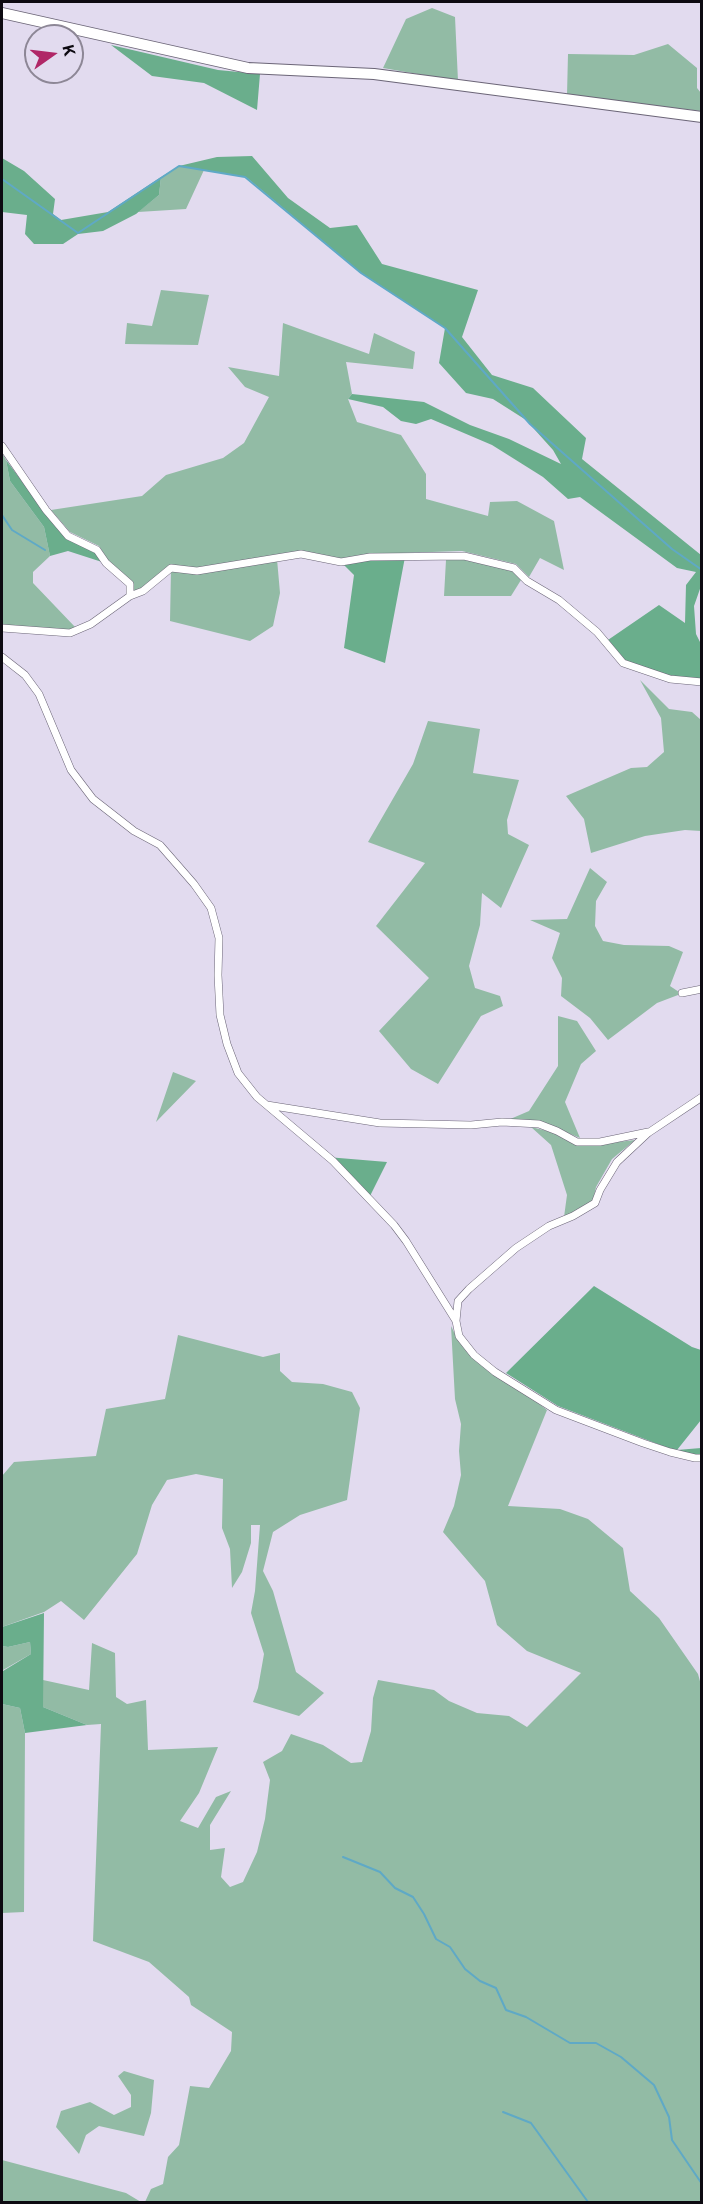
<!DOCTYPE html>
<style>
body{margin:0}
#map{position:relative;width:703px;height:2204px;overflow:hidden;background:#e2dbef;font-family:"IBM Plex Sans",sans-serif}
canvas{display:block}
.frame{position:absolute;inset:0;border:3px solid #0d0a11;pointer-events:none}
.north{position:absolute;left:24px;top:24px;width:60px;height:60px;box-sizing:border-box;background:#e2dbef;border:2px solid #8d8796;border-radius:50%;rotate:76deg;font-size:16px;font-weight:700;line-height:24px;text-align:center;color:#0d0a11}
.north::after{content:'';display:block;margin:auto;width:21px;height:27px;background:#b02767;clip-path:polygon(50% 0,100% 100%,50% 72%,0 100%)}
</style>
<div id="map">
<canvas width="703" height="2204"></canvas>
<div class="frame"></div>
<div class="north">K</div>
</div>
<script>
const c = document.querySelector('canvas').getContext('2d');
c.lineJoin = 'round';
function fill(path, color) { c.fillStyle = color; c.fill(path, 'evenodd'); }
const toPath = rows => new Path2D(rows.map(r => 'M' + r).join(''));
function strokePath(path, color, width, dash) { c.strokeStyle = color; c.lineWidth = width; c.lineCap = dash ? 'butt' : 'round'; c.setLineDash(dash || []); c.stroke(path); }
fill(toPath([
 [432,8,455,17,458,81,383,68,406,19],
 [668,44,697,68,697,88,701,93,701,111,567,95,568,54,634,55],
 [179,166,204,170,186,209,138,212,159,195,161,177],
 [161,290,209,295,198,345,125,344,127,323,152,326],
 [283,323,369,354,374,333,415,352,413,369,346,362,352,394,348,399,357,422,401,435,426,474,426,499,488,516,490,502,517,501,554,521,564,570,540,558,529,577,516,564,462,551,371,554,341,562,301,554,277,559,280,593,273,626,250,641,170,621,171,569,142,589,132,593,133,583,109,562,99,546,70,532,51,510,142,496,166,475,223,458,244,443,269,397,245,387,228,367,279,376],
 [2,453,6,460,10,481,44,527,50,556,33,572,33,583,76,628,70,631,2,625],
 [446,560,465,560,511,570,521,580,511,596,444,596],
 [640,680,669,709,692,712,701,720,701,831,685,830,645,836,591,853,584,819,566,796,631,768,647,767,664,752,661,718],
 [428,721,480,729,473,773,519,780,507,820,508,834,529,845,501,908,482,893,480,925,469,966,475,988,500,996,503,1006,481,1016,438,1084,411,1069,379,1031,429,978,376,926,425,863,368,842,413,764],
 [590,868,607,882,596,901,595,926,603,941,624,945,669,946,683,952,670,986,679,992,678,995,657,1003,608,1040,590,1018,561,996,562,978,552,958,560,933,530,920,567,919],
 [558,1016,577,1021,596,1051,581,1064,565,1102,580,1138,539,1121,508,1120,529,1111,558,1066],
 [173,1072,196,1081,156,1122],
 [531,1127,601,1144,635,1140,612,1159,596,1187,593,1201,564,1217,567,1195,551,1145],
 [451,1326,458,1340,547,1410,508,1506,560,1509,588,1519,623,1548,630,1591,659,1618,698,1674,701,1685,701,2202,145,2202,151,2189,163,2184,168,2157,179,2145,190,2086,209,2088,231,2051,232,2032,191,2005,189,1997,149,1962,93,1941,101,1724,87,1725,43,1707,43,1680,89,1690,92,1643,115,1653,116,1697,127,1704,146,1700,148,1750,218,1747,199,1793,180,1821,198,1828,216,1797,231,1791,210,1825,210,1850,225,1848,221,1877,230,1887,243,1882,257,1852,265,1819,270,1780,263,1762,282,1751,291,1734,323,1745,351,1763,362,1762,371,1731,373,1698,378,1680,434,1690,449,1701,477,1713,509,1716,527,1727,581,1673,527,1651,497,1625,485,1581,443,1532,454,1506,461,1475,459,1451,461,1424,455,1399],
 [178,1335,263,1357,280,1353,280,1371,292,1382,323,1384,352,1392,360,1408,347,1500,300,1515,273,1532,263,1571,273,1591,296,1672,324,1693,299,1716,253,1702,258,1688,264,1654,251,1613,255,1591,260,1525,251,1525,251,1543,242,1572,232,1588,230,1549,222,1528,223,1479,196,1474,167,1480,152,1505,137,1554,84,1620,61,1601,44,1612,2,1627,2,1476,14,1462,96,1456,106,1409,165,1399],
 [30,1642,31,1654,3,1670,2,1679,2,1646,8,1647],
 [2,1704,20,1708,25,1733,24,1912,2,1913],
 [124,2071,154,2080,151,2113,144,2136,99,2126,86,2135,79,2154,56,2127,61,2111,90,2102,114,2115,131,2107,131,2095,118,2076],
 [2,2160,126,2193,141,2202,2,2202]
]), '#92bba5');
fill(toPath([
 [111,45,218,70,260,74,257,110,204,83,152,76],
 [252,156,288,198,330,228,357,225,382,264,478,290,462,337,492,375,533,388,586,438,582,459,701,555,701,586,694,606,696,634,701,644,701,682,670,679,623,663,605,642,659,605,685,623,686,585,696,572,677,568,580,497,568,499,543,477,492,445,431,419,416,424,401,421,383,407,348,399,352,394,424,402,470,425,509,439,561,464,553,450,526,420,493,399,466,393,439,363,445,328,361,273,246,177,179,166,217,157],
 [2,158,24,171,55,199,53,214,61,220,108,212,161,177,159,195,136,214,103,231,78,234,63,244,34,244,25,234,27,215,2,212],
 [6,460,45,512,67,538,96,551,102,562,68,551,50,556,44,527,10,481],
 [370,557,405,557,385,663,344,648,354,575,344,565],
 [327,1157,387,1162,368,1200],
 [594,1286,692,1347,701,1350,701,1420,677,1450,701,1448,701,1455,696,1456,676,1451,558,1406,506,1373],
 [44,1613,43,1707,87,1725,25,1733,20,1708,2,1704,2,1679,3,1671,31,1654,30,1642,8,1647,2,1646,2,1627]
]), '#6aae8c');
strokePath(toPath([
 [2,179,78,233,179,166,245,177,361,273,445,328,530,424,672,549,702,570],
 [2,515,12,530,45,550],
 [343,1857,380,1872,395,1888,413,1897,424,1914,436,1939,450,1947,465,1969,480,1981,496,1988,506,2010,526,2017,570,2043,596,2043,621,2057,654,2085,669,2117,672,2140,702,2184],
 [503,2112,531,2123,588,2202]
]), '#5fa9c6', 2);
const street = toPath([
 [2,446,46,510,68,536,97,550,106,563,130,584,130,596],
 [2,628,70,633,91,624,130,596,143,591,171,568,197,571,301,554,341,562,370,557,464,556,514,568,527,581,559,600,597,632,623,663,670,679,702,682],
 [2,657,25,675,39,694,71,770,93,799,134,831,160,845,194,884,211,908,219,938,218,975,220,1015,227,1044,238,1073,257,1097,333,1161,394,1225,406,1241,456,1321],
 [682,993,702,989],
 [702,1097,648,1133,617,1162,600,1190,595,1203,573,1216,549,1226,516,1248,469,1289,458,1301,456,1321,459,1336,474,1355,495,1372,556,1410,643,1443,670,1452,695,1458,702,1458],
 [267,1105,380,1123,471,1125,502,1122,539,1124,557,1131,577,1142,600,1142,648,1132]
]);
const secondary = toPath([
 [2,13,248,68,374,74,702,117]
]);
strokePath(street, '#6b6577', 8);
strokePath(secondary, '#6b6577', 12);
strokePath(street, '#fff', 7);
strokePath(secondary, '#fff', 10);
</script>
